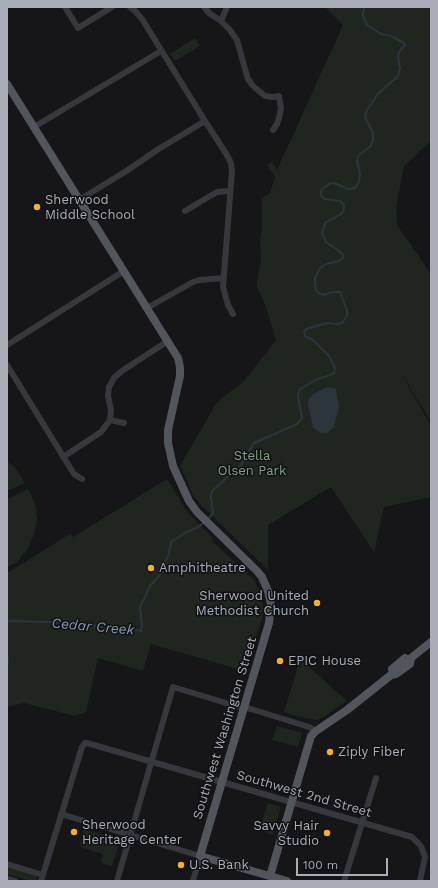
<!DOCTYPE html>
<style>
body{margin:0}
#map{position:relative;width:438px;height:888px;overflow:hidden;background:#161618;font-family:"Work Sans",sans-serif}
canvas{display:block}
.frame{position:absolute;inset:0;border:8px solid #a8adb8;pointer-events:none}
.scale{position:absolute;left:296px;top:858px;width:92px;height:18px;box-sizing:border-box;border:2px solid #a8adb8;border-top:0;padding-left:5px;font-size:12px;line-height:14px;white-space:nowrap;color:#a8adb8;-webkit-text-stroke:3px #111113;paint-order:stroke}
</style>
<div id="map">
<canvas width="438" height="888"></canvas>
<div class="frame"></div>
<div class="scale">100 m</div>
</div>
<script>
const c = document.querySelector('canvas').getContext('2d');
c.lineJoin = 'round';
function fill(path, color) { c.fillStyle = color; c.fill(path, 'evenodd'); }
const toPath = rows => new Path2D(rows.map(r => 'M' + r).join(''));
function strokePath(path, color, width, dash) { c.strokeStyle = color; c.lineWidth = width; c.lineCap = dash ? 'butt' : 'round'; c.setLineDash(dash || []); c.stroke(path); }
function label(font, color, halo, rows, align = 'center') {
  c.font = font + ' "Work Sans",sans-serif'; c.lineWidth = 3; c.setLineDash([]); c.textBaseline = 'middle'; c.strokeStyle = halo; c.fillStyle = color; for (const [text, x, y, turn = 0] of rows) {
    c.save(); c.translate(x, y); c.rotate((+turn || 0) * Math.PI / 180); c.textAlign = isNaN(turn) ? turn : align; if (halo) c.strokeText(text, 0, 0); c.fillText(text, 0, 0); c.restore();
  }
}
fill(toPath([
 [325,7,431,7,431,141,404,166,396,208,397,225,431,274,431,422,399,369,431,426,431,497,384,507,374,552,331,487,268,525,268,570,199,503,192,493,180,466,217,402,244,381,276,340,265,305,257,287,257,281,261,260,260,241,262,224,262,198,270,193,275,177,267,165,272,162,277,170,343,25],
 [195,38,200,46,175,61,170,54],
 [7,461,17,470,25,483,7,491],
 [167,479,184,507,190,515,213,538,212,541,254,580,260,591,263,604,263,616,245,671,151,644,143,671,98,658,86,712,75,716,71,715,24,703,7,707,7,573,70,534,73,537],
 [28,489,35,503,37,519,34,535,27,550,17,562,7,567,7,499],
 [300,659,347,701,325,716,317,720,309,719,284,712],
 [277,726,302,733,298,747,272,740],
 [268,803,281,807,273,835,259,830],
 [84,829,120,840,112,866,101,863,103,854,83,848,80,844],
 [7,866,37,875,37,880,31,881,7,874]
]), '#1e261f');
fill(toPath([
 [327,387,336,389,339,407,334,427,327,433,321,433,313,428,308,404,309,398,315,393]
]), '#2c353c');
strokePath(toPath([
 [208,519,213,513,211,497,212,491,241,465,254,443,297,424,302,418,298,396,299,390,315,380,327,376,334,373,335,368,329,356,312,339,306,337,304,332,306,329,327,323,337,324,342,323,347,316,347,310,340,292,333,292,323,295,319,293,316,290,315,284,315,278,320,268,326,264,339,261,343,258,343,255,339,251,326,242,322,233,325,223,341,214,344,210,344,205,340,201,325,199,321,196,321,192,322,189,329,184,334,183,348,189,355,188,359,182,360,175,357,160,359,155,370,147,373,140,373,133,365,117,367,110,378,94,398,76,400,68,398,57,399,52,405,45,404,43,391,36,381,34,367,25,363,16,364,7],
 [7,622,12,621,81,623,108,628,124,627,141,631,142,625,140,607,150,586,159,576,162,569,162,566,168,557,171,542,185,533,198,527,205,522],
 [7,655,8,659,7,669]
]), '#2c353c', 2);
strokePath(toPath([
 [65,7,78,28,112,7],
 [130,7,136,12,142,19,205,121,227,155,231,163,232,171,223,287,228,305,233,314],
 [204,7,210,14,221,21,230,30,237,40,245,69,248,79,253,86,265,96,273,97,279,96,281,108,279,118,277,124,273,130],
 [221,21,227,7],
 [34,127,161,51],
 [79,200,128,170,157,150,205,121],
 [185,211,217,192,230,191],
 [147,308,193,282,199,280,224,278],
 [7,345,124,271],
 [7,365,74,474,82,479],
 [110,420,124,423],
 [63,457,101,432,110,420,111,410,108,396,109,387,114,378,122,371,168,341],
 [61,814,200,856,193,881],
 [7,864,43,875],
 [7,879,15,881],
 [41,881,82,747,85,743,87,743,412,837,421,846,425,857,420,881],
 [117,881,173,687,236,706,251,709,309,727,316,731],
 [344,881,376,778]
]), '#37383d', 6);
strokePath(toPath([
 [7,84,178,358,180,367,180,376,168,430,168,443,173,466,189,501,197,512,257,571,262,577,268,591,271,605,269,623,200,856,287,881],
 [392,669,405,658],
 [270,876,311,736,316,731,347,710,391,675,396,674,410,664,411,658,431,642]
]), '#53555c', 8);
for (const [x, y, r, color] of [
 [37,207,4,"#f2b134"],
 [151,568,4,"#f2b134"],
 [317,603,4,"#f2b134"],
 [280,661,4,"#f2b134"],
 [330,752,4,"#f2b134"],
 [74,832,4,"#f2b134"],
 [327,833,4,"#f2b134"],
 [181,865,4,"#f2b134"]
]) { const dot = new Path2D(); dot.arc(x, y, r, 0, 2 * Math.PI); c.fillStyle = color; c.fill(dot); strokePath(dot, '#111113', 1.5); }
label('13px', '#a8adb8', '#111113', [
 ["Sherwood",45,200],
 ["Middle School",45,215],
 ["Amphitheatre",159,568],
 ["Sherwood United",309,596,"right"],
 ["Methodist Church",309,611,"right"],
 ["EPIC House",288,661],
 ["Ziply Fiber",338,752],
 ["Sherwood",82,825],
 ["Heritage Center",82,840],
 ["Savvy Hair",319,826,"right"],
 ["Studio",319,841,"right"],
 ["U.S. Bank",189,865]
], 'left');
label('13px', '#7fa381', '#111113', [
 ["Stella",252,456],
 ["Olsen Park",252,471]
]);
label('13px', '#a8adb8', '#111113', [
 ["Southwest Washington Street",225,728,-73],
 ["Southwest 2nd Street",304,794,16]
]);
label('italic 14px', '#7f9bb3', '#111113', [
 ["Cedar Creek",93,627,5]
]);
</script>
